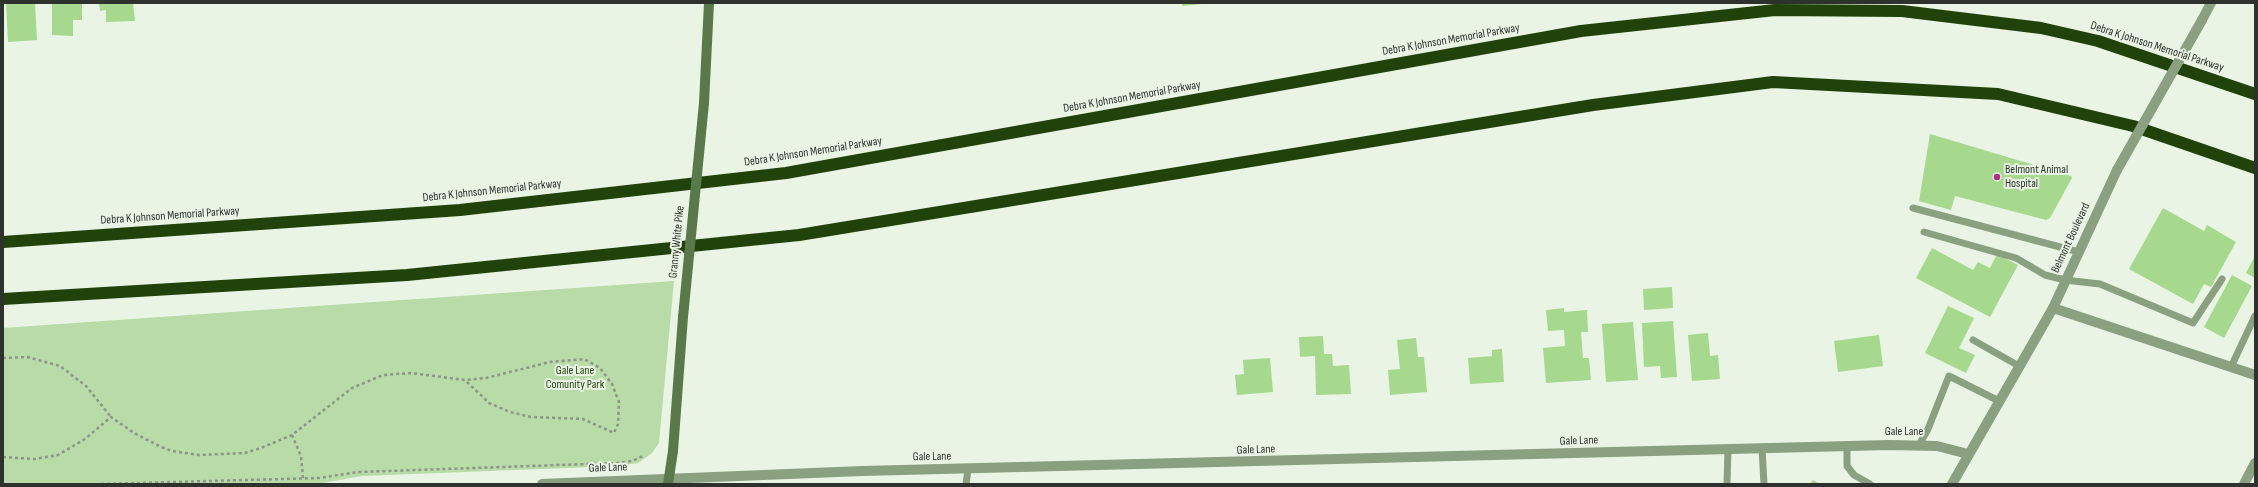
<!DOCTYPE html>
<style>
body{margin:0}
#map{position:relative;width:2258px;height:487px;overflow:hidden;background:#e9f4e4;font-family:"Sofia Sans Condensed",sans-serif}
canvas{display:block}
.frame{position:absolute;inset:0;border:4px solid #2e322c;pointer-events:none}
</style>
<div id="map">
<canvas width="2258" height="487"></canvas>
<div class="frame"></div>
</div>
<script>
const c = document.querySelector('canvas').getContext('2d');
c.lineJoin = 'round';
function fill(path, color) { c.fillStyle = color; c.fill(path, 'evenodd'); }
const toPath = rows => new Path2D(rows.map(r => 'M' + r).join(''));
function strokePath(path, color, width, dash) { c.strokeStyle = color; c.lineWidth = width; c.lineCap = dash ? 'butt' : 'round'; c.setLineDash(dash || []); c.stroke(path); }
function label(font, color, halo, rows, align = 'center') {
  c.font = font + ' "Sofia Sans Condensed",sans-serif'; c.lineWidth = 4; c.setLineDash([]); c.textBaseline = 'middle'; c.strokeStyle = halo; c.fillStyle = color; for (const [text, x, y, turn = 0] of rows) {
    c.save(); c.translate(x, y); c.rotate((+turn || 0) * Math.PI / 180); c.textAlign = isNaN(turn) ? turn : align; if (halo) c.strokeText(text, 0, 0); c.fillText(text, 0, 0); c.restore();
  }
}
fill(toPath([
 [674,281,659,443,652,453,638,463,618,466,362,476,323,483,287,484,3,484,3,328]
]), '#b8dba7');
fill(toPath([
 [6,3,35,3,37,40,8,42],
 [52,3,82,3,82,20,73,20,73,36,52,35],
 [99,3,133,3,135,21,106,22,106,10,100,11],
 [1182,3,1202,3,1202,4,1182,6],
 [1930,134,2071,176,2072,178,2050,218,2046,220,1955,196,1951,210,1919,201],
 [2163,208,2204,231,2207,225,2236,242,2211,287,2204,284,2193,304,2129,269],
 [1932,248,1973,270,1978,262,1990,268,1997,254,2018,265,1990,317,1916,278],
 [2255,256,2255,278,2246,273],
 [2232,275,2252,286,2224,338,2204,327],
 [1672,287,1673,308,1644,310,1643,289],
 [1948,306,1974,318,1959,348,1975,355,1966,373,1925,353],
 [1564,308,1564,312,1587,310,1588,332,1581,332,1583,358,1589,358,1591,380,1546,383,1543,348,1565,346,1564,330,1548,331,1546,310],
 [1673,321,1677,377,1661,378,1660,366,1644,367,1642,323],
 [1633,322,1638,380,1606,382,1602,324],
 [1708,333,1710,356,1718,355,1720,379,1692,381,1688,335],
 [1879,335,1883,366,1838,372,1834,341],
 [1323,336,1324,354,1332,354,1333,366,1349,365,1351,394,1316,395,1315,356,1300,357,1299,337],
 [1416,338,1418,357,1424,357,1427,392,1390,395,1388,370,1400,369,1397,340],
 [1502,349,1504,382,1470,384,1468,358,1492,356,1492,350],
 [1270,358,1273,392,1237,395,1235,375,1244,374,1243,360],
 [1813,480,1820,484,1810,484]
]), '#a6d88d');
strokePath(toPath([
 [3,358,27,357,60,366,86,386,111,417],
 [3,457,34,459,58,455,85,439,111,417,134,433,161,447,172,451,199,455,245,453,261,448,292,435],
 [303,478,301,456,292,435,352,388,383,375,411,373,465,380,486,378,550,362,584,359,600,368,612,384,619,402,618,424,614,433,583,419,531,417,510,412,489,403,465,380],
 [101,484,319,478,358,472,617,463,632,461,643,456]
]), '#8d9489', 2.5, [3, 3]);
strokePath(toPath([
 [1913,208,2079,252],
 [1924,232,2016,258,2045,275,2065,280,2100,284,2193,323,2222,279],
 [1973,340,2019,366],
 [2231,367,2255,316],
 [1919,445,1928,429,1949,376,1999,401],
 [1847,446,1847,466,1854,475,1870,484],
 [1762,448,1764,484],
 [966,484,968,469],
 [1727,484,1728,449]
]), '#8aa080', 7);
strokePath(toPath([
 [2053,308,2255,375],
 [2244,484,2255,463]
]), '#8aa080', 10);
strokePath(toPath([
 [2202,20,2211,3],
 [542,484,862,471,1889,445,1937,446,1968,454],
 [1952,484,2053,308,2117,170]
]), '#8aa080', 10);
strokePath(toPath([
 [704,103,709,3],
 [668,484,673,451,683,317]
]), '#5a794a', 10);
strokePath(toPath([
 [3,242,460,210,786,173,1581,31,1775,10,1902,11,2041,28,2098,41,2255,94],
 [3,299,407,275,799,235,1593,105,1773,82,1998,94,2133,126,2255,168]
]), '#21420a', 12);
strokePath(toPath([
 [2117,170,2202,20]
]), '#8aa080', 10);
strokePath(toPath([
 [683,317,704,103]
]), '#5a794a', 10);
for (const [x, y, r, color] of [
 [1997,177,4,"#af3282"]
]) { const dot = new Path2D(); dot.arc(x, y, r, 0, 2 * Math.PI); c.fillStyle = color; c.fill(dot); strokePath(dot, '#e9f4e4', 1.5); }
label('12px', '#2e322c', '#e9f4e4', [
 ["Debra K Johnson Memorial Parkway",1451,40,-10],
 ["Debra K Johnson Memorial Parkway",2157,47,18],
 ["Debra K Johnson Memorial Parkway",1132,97,-10],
 ["Debra K Johnson Memorial Parkway",813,152,-9],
 ["Debra K Johnson Memorial Parkway",492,191,-6],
 ["Debra K Johnson Memorial Parkway",170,216,-4],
 ["Belmont Boulevard",2071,238,-65],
 ["Granny White Pike",677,242,-84],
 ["Gale Lane",1904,432],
 ["Gale Lane",1579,441,-2],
 ["Gale Lane",1256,450,-2],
 ["Gale Lane",932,457,-1],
 ["Gale Lane",608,468,-2]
]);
label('12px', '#2e322c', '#e9f4e4', [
 ["Belmont Animal",2005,170],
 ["Hospital",2005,184]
], 'left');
label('12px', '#254411', '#e9f4e4', [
 ["Gale Lane",575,371],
 ["Comunity Park",575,385]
]);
</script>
